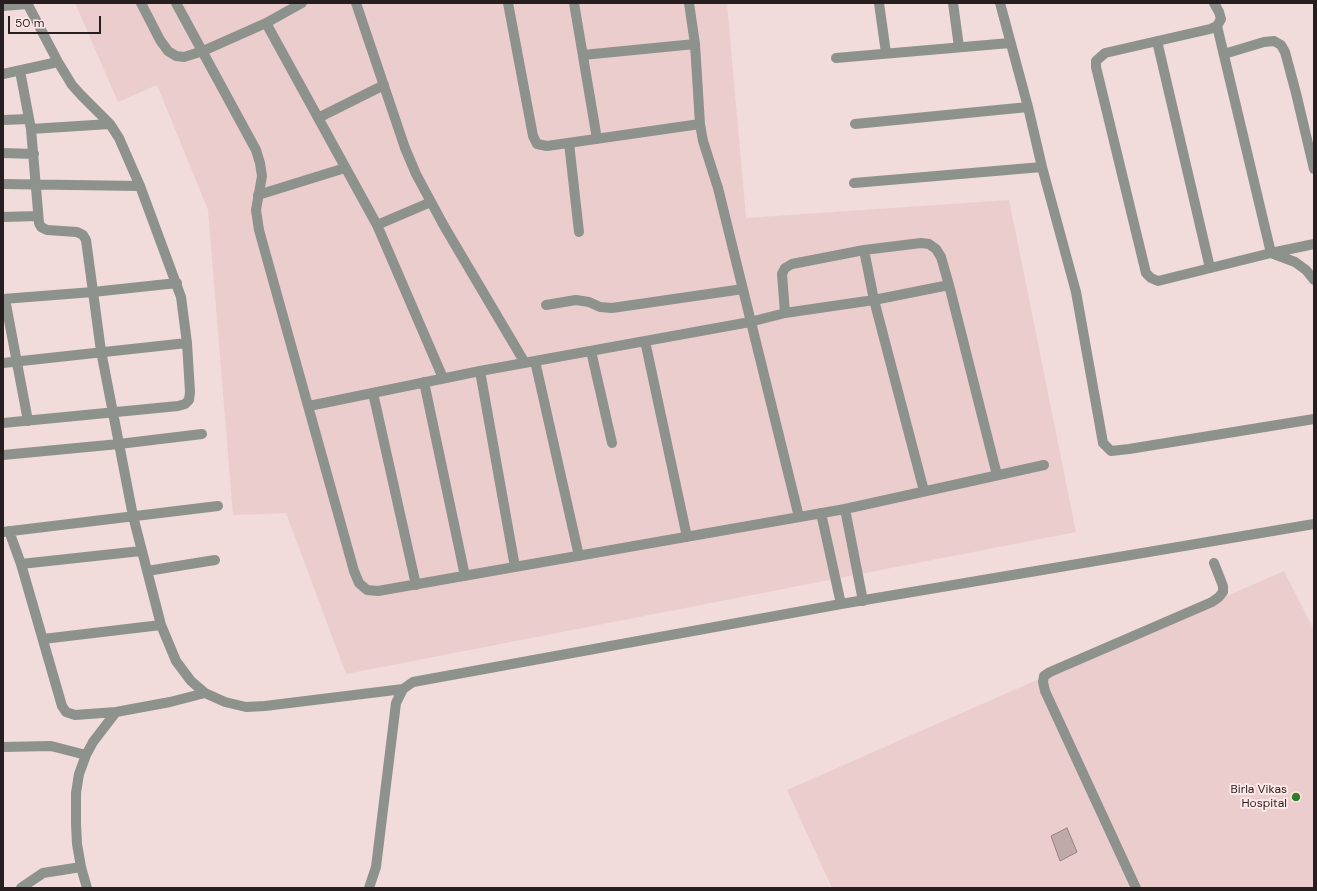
<!DOCTYPE html>
<style>
body{margin:0}
#map{position:relative;width:1317px;height:891px;overflow:hidden;background:#f1dbdb;font-family:"DM Sans",sans-serif}
canvas{display:block}
.frame{position:absolute;inset:0;border:4px solid #271f1f;pointer-events:none}
.scale{position:absolute;left:8px;top:16px;width:93px;height:18px;box-sizing:border-box;border:2px solid #271f1f;border-top:0;padding-left:5px;font-size:12px;line-height:14px;white-space:nowrap;color:#271f1f;-webkit-text-stroke:3px #ffe8e8;paint-order:stroke}
</style>
<div id="map">
<canvas width="1317" height="891"></canvas>
<div class="frame"></div>
<div class="scale">50 m</div>
</div>
<script>
const c = document.querySelector('canvas').getContext('2d');
c.lineJoin = 'round';
function fill(path, color) { c.fillStyle = color; c.fill(path, 'evenodd'); }
const toPath = rows => new Path2D(rows.map(r => 'M' + r).join(''));
function strokePath(path, color, width, dash) { c.strokeStyle = color; c.lineWidth = width; c.lineCap = dash ? 'butt' : 'round'; c.setLineDash(dash || []); c.stroke(path); }
function label(font, color, halo, rows, align = 'center') {
  c.font = font + ' "DM Sans",sans-serif'; c.lineWidth = 4; c.setLineDash([]); c.textBaseline = 'middle'; c.strokeStyle = halo; c.fillStyle = color; for (const [text, x, y, turn = 0] of rows) {
    c.save(); c.translate(x, y); c.rotate((+turn || 0) * Math.PI / 180); c.textAlign = isNaN(turn) ? turn : align; if (halo) c.strokeText(text, 0, 0); c.fillText(text, 0, 0); c.restore();
  }
}
fill(toPath([
 [75,3,727,3,746,218,1009,200,1076,532,346,674,286,513,233,515,208,210,157,85,118,102],
 [1284,571,1314,630,1314,888,832,888,787,790]
]), '#eccdcd');
const building = toPath([
 [1067,828,1077,852,1060,861,1051,836,1067,828]
]);
fill(building, '#bfaaaa');
strokePath(building, '#968282', 1);
strokePath(toPath([
 [141,3,160,40,168,51,176,56,184,57,203,51,266,23,302,3],
 [176,3,256,150,260,163,262,176,256,210,259,230,354,571,359,583,367,590,378,591,845,509,1044,465],
 [356,3,405,148,416,174,444,226,525,363],
 [508,3,533,136,537,144,547,146,700,124],
 [574,3,597,139],
 [689,3,695,44,700,124,703,141,718,188,799,517],
 [879,3,886,53],
 [953,3,959,47],
 [1000,3,1028,107,1042,167,1076,292,1103,443,1111,451,1129,449,1314,419],
 [1214,3,1219,12,1221,19,1217,26,1210,29,1105,53,1096,61,1096,67,1146,273,1151,278,1158,281,1271,253,1314,244],
 [3,6,27,4],
 [266,23,377,225,443,378],
 [1217,26,1271,253,1295,262,1306,270,1314,280],
 [1157,41,1210,268],
 [1224,54,1264,42,1274,41,1281,45,1285,52,1296,93,1314,169],
 [583,55,695,44],
 [836,58,1010,43],
 [20,71,31,129,39,223,41,227,47,230,77,232,83,235,86,240,101,351,133,516,161,625,176,661,191,681,205,693,225,702,246,707,265,706,403,689],
 [3,74,58,62],
 [318,118,384,85],
 [3,120,29,119],
 [855,124,1028,107],
 [31,129,110,124],
 [569,143,579,232],
 [3,153,34,154],
 [854,183,1042,167],
 [3,184,140,186],
 [258,195,345,168],
 [3,217,38,216],
 [377,225,431,202],
 [864,250,874,300,924,491],
 [3,299,93,292,177,283],
 [5,299,28,421],
 [546,305,576,300,589,302,600,307,612,308,743,289],
 [785,313,782,274,785,268,792,264,864,250,921,243,929,244,936,249,941,257,949,285,997,475],
 [645,341,687,537],
 [591,351,612,443],
 [535,361,579,556],
 [3,363,187,343],
 [480,371,515,567],
 [424,382,465,576],
 [373,393,416,585],
 [309,406,480,371,750,322,785,313,874,300,949,285],
 [3,423,178,406,185,404,189,400,190,392,187,343,181,297,140,186,119,138,110,124,81,95,72,85,58,62,27,3],
 [3,455,119,444,202,434],
 [845,509,863,601],
 [821,513,841,604],
 [9,531,21,564,62,706,66,712,75,715,116,712,170,702,205,693],
 [3,532,218,506],
 [21,564,141,551],
 [147,571,215,560],
 [43,639,161,625],
 [3,747,51,746,86,755],
 [21,888,43,873,81,867],
 [87,888,81,867,77,844,76,824,76,793,79,774,86,755,93,742,116,712],
 [369,888,376,867,396,703,403,689,413,682,841,604,1314,524],
 [1136,888,1045,691,1043,682,1044,676,1050,672,1212,602,1219,597,1223,592,1223,586,1214,563]
]), '#8d928c', 10);
for (const [x, y, r, color] of [
 [1296,797,5,"#327e26"]
]) { const dot = new Path2D(); dot.arc(x, y, r, 0, 2 * Math.PI); c.fillStyle = color; c.fill(dot); strokePath(dot, '#ffe8e8', 1.5); }
label('12px', '#271f1f', '#ffe8e8', [
 ["Birla Vikas",1287,790],
 ["Hospital",1287,804]
], 'right');
</script>
